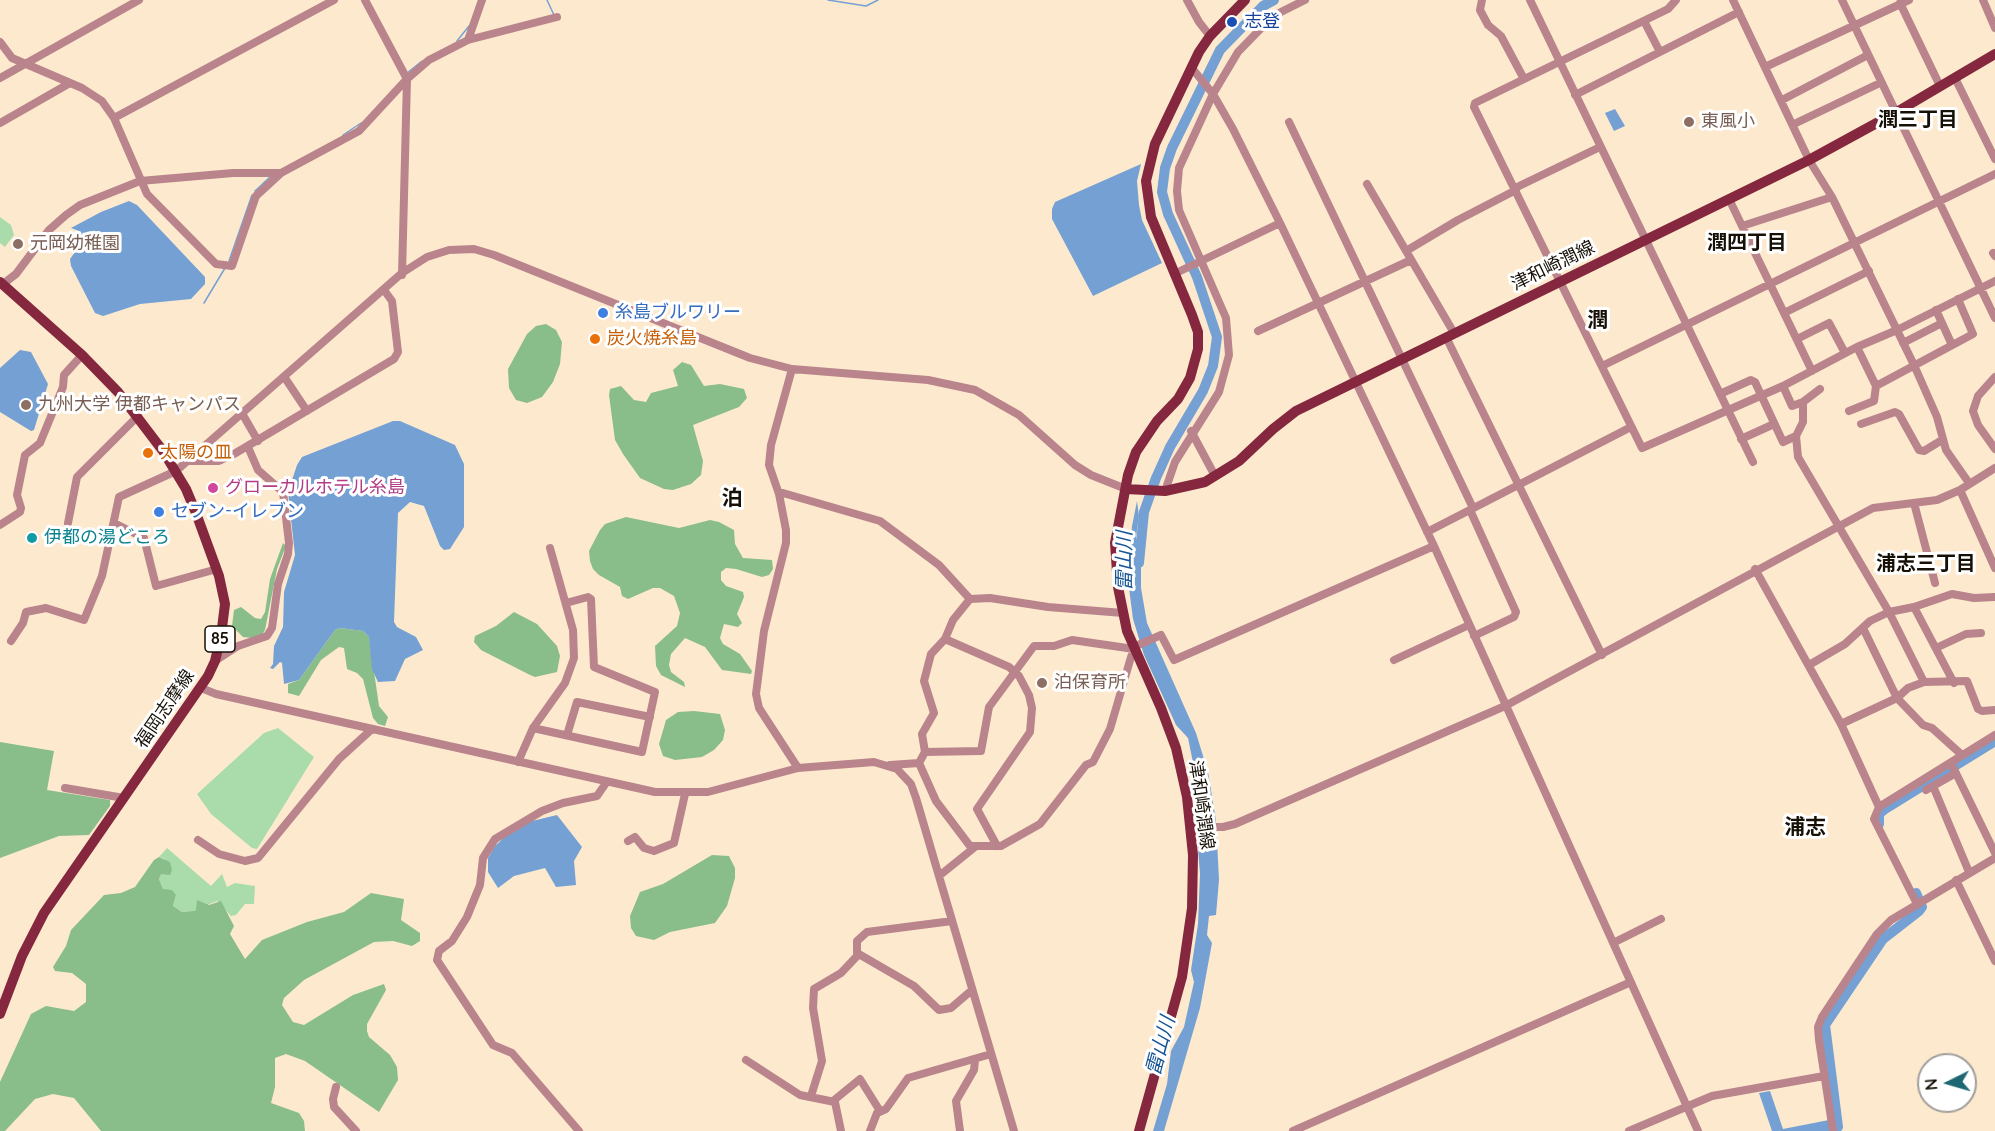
<!DOCTYPE html>
<meta charset="utf-8">
<style>
body{margin:0}
#map{position:relative;width:1995px;height:1131px;overflow:hidden;background:#fdeace;font-family:Quicksand,sans-serif}
canvas{display:block}
.north{position:absolute;left:1917px;top:1053px;width:60px;height:60px;box-sizing:border-box;background:#fff;border:2px solid #a29f9c;border-radius:50%;rotate:265deg;font-size:16px;font-weight:700;line-height:24px;text-align:center;color:#161007}
.north::after{content:'';display:block;margin:auto;width:21px;height:27px;background:#1c6771;clip-path:polygon(50% 0,100% 100%,50% 72%,0 100%)}
</style>
<div id="map">
<canvas width="1995" height="1131"></canvas>
<div class="north">N</div>
</div>
<script>
const c = document.querySelector('canvas').getContext('2d');
c.lineJoin = 'round';
function fill(path, color) { c.fillStyle = color; c.fill(path, 'evenodd'); }
const toPath = rows => new Path2D(rows.map(r => 'M' + r).join(''));
function strokePath(path, color, width, dash) { c.strokeStyle = color; c.lineWidth = width; c.lineCap = dash ? 'butt' : 'round'; c.setLineDash(dash || []); c.stroke(path); }
function label(font, color, halo, rows, align = 'center') {
  c.font = font + ' Quicksand,"Noto Sans JP",sans-serif'; c.lineWidth = 6; c.setLineDash([]); c.textBaseline = 'middle'; c.strokeStyle = halo; c.fillStyle = color; for (const [text, x, y, turn = 0] of rows) {
    c.save(); c.translate(x, y); c.rotate((+turn || 0) * Math.PI / 180); c.textAlign = isNaN(turn) ? turn : align; if (halo) c.strokeText(text, 0, 0); c.fillText(text, 0, 0); c.restore();
  }
}
fill(toPath([
 [0,217,11,225,14,235,5,247,0,243],
 [278,728,314,757,257,849,252,848,211,814,197,794,264,733],
 [167,848,211,886,222,874,227,887,235,883,255,886,254,904,245,904,236,915,231,916,217,901,193,911,182,912,173,906,176,895,163,889,159,879,165,859,159,857]
]), '#aadcab');
fill(toPath([
 [546,324,556,330,562,342,560,364,553,382,542,397,527,403,516,400,509,388,508,369,527,334,536,326],
 [682,362,691,365,704,386,720,384,744,389,747,398,739,407,693,425,703,461,701,475,691,484,673,490,664,489,640,478,623,454,615,440,609,395,610,389,621,386,634,400,646,402,651,393,678,386,673,370],
 [626,517,679,528,710,520,719,522,734,530,735,544,743,558,772,560,773,569,769,575,762,577,736,569,726,568,721,572,721,580,726,586,743,592,744,597,737,614,742,623,738,627,724,624,720,638,723,644,740,654,752,671,751,674,722,670,705,647,685,638,671,654,669,665,671,672,684,682,685,687,661,675,656,666,655,646,677,626,680,613,674,596,660,588,653,588,628,599,622,596,620,587,599,575,593,569,590,561,589,551,600,530,605,524],
 [283,543,286,546,277,569,265,630,262,635,252,638,243,637,232,626,234,610,241,607,255,618,261,619,265,612,270,579],
 [514,612,537,624,557,646,560,656,557,672,535,677,530,675,481,650,474,642,475,636,496,626],
 [340,628,363,631,369,637,379,706,388,717,385,726,378,724,373,718,363,679,357,673,347,669,344,648,339,647,321,660,299,696,288,693,288,684,299,680,335,630],
 [694,711,720,714,725,730,723,740,714,750,702,757,675,760,663,756,659,744,666,720,678,712],
 [0,742,54,751,47,790,110,800,110,806,89,835,59,836,0,858],
 [712,855,729,856,735,868,735,878,727,906,715,923,670,932,654,940,636,936,631,928,630,916,640,892,663,884],
 [159,857,170,862,172,870,170,875,161,874,159,879,163,889,172,890,176,895,173,906,182,912,193,911,196,910,197,900,209,905,221,901,234,926,230,934,245,959,262,940,307,922,344,912,371,893,404,899,401,920,420,933,420,941,412,946,393,941,374,942,304,980,284,998,282,1005,293,1022,304,1025,353,995,384,984,386,990,367,1024,367,1031,369,1037,390,1055,397,1067,398,1080,379,1112,305,1061,286,1054,275,1058,275,1087,271,1103,299,1113,304,1121,305,1131,101,1131,74,1098,53,1094,35,1099,5,1131,0,1131,0,1082,31,1014,46,1006,74,1011,86,1002,86,984,72,973,55,971,53,967,66,946,71,930,104,895,121,893,135,887,154,860]
]), '#89bd8a');
fill(toPath([
 [1615,109,1625,126,1614,131,1605,113],
 [1141,164,1137,181,1139,205,1142,220,1162,263,1093,296,1052,219,1052,209,1055,202],
 [129,201,137,205,205,277,205,284,191,299,140,304,103,316,95,313,71,266,70,259,80,245,79,231,71,228,101,212],
 [20,350,31,352,48,384,34,430,31,431,0,412,0,368],
 [393,421,400,421,455,445,464,464,464,527,450,549,444,550,440,546,424,506,410,502,398,513,394,622,397,627,416,637,423,650,405,659,395,681,378,682,372,669,369,637,363,631,340,628,335,630,299,680,284,684,282,663,280,662,273,669,270,668,273,664,274,646,283,627,284,592,295,555,288,492,297,465,302,457],
 [1137,501,1139,516,1136,537,1141,555,1141,588,1147,623,1196,733,1208,772,1216,821,1219,880,1216,915,1209,916,1207,935,1212,943,1200,1008,1164,1131,1153,1131,1167,1084,1171,1051,1184,1027,1194,982,1191,970,1198,924,1200,874,1194,797,1198,800,1200,797,1188,738,1176,725,1144,655,1133,619,1128,580,1132,526],
 [557,815,582,847,574,861,576,885,556,887,545,868,514,876,498,888,488,872,488,858,495,846,511,831,532,821],
 [1770,1091,1783,1129,1829,1120,1830,1131,1772,1131,1759,1093]
]), '#74a0d3');
strokePath(toPath([
 [547,0,554,15],
 [828,0,866,6,878,0],
 [457,41,469,26],
 [407,73,422,61],
 [343,135,361,123],
 [255,191,271,176],
 [229,261,252,195],
 [204,303,225,268]
]), '#74a0d3', 1.5);
strokePath(toPath([
 [1139,563,1144,512,1156,478,1170,447,1203,391,1213,366,1217,337,1197,277,1168,214,1162,192,1165,168,1172,148,1220,50,1263,6,1274,0],
 [1879,824,1879,814,1885,809,1995,741],
 [1838,1127,1825,1025,1883,939,1919,911,1922,907,1916,893]
]), '#74a0d3', 10);
strokePath(toPath([
 [365,0,407,79,402,275],
 [1187,0,1199,22,1210,36],
 [1482,0,1480,10,1488,25,1501,36,1524,79],
 [1530,0,1753,462],
 [1676,0,1668,9,1475,103,1474,107,1642,448,1783,386,1857,347,1897,330,1995,281],
 [1733,0,1809,160,1832,197,1914,365,1937,417,1946,450,1969,483],
 [1842,0,1995,318],
 [1983,0,1995,28],
 [1900,3,1940,86],
 [1644,21,1660,52],
 [468,40,482,0],
 [0,42,12,58,82,88,102,101,114,118,147,194,216,264,232,266,256,196,281,173,359,131,407,79,429,60,468,40,557,17],
 [1191,67,1213,94,1233,129,1280,223,1434,546,1698,1131],
 [1765,67,1909,0],
 [0,78,139,0],
 [1955,78,1995,159],
 [1575,95,1739,12],
 [1782,100,1868,55],
 [114,118,334,0],
 [1289,122,1473,508],
 [0,123,70,83],
 [1794,124,1880,83],
 [1367,184,1454,333],
 [1515,188,1600,147],
 [1729,199,1812,371],
 [1742,226,1832,197],
 [1406,251,1458,220,1516,190],
 [1993,253,1995,256],
 [1174,274,1280,223],
 [3,284,16,274,49,230,66,215,80,205,140,181,233,173,281,173],
 [1936,310,1952,345],
 [1784,313,1869,271],
 [1258,331,1411,260],
 [1446,337,1602,655],
 [1797,339,1829,323,1845,353],
 [1903,343,1942,323],
 [1857,347,1876,386],
 [1602,366,1995,174],
 [792,369,771,445,769,465,779,494,786,530,786,543,764,631,756,694,759,708,798,768],
 [1995,377,1978,396,1973,411,1978,425,1995,449],
 [285,378,307,411],
 [1783,386,1792,406,1803,402,1820,389],
 [1720,394,1751,380,1755,382,1783,442,1796,436,1803,422,1803,402],
 [1849,411,1874,401,1876,386,1973,334,1958,299],
 [243,415,258,441],
 [1861,424,1895,412,1899,414,1919,450,1924,451,1942,440],
 [1191,431,1215,476],
 [1796,436,1798,457,1889,612,1924,682],
 [1741,439,1774,424],
 [189,461,219,461,234,454,394,359,398,352,392,301,384,290],
 [1960,490,1995,568],
 [1165,491,1175,462,1219,392,1229,355,1226,318,1179,210,1177,191,1179,168,1213,94,1238,52,1273,16,1305,0],
 [779,494,783,493,880,521,939,565,970,599,990,598,1048,607,1123,613],
 [1914,503,1935,583],
 [1470,510,1516,612,1514,617,1474,636],
 [68,523,77,477,138,416],
 [114,523,144,538,156,586,217,569],
 [0,525,20,512,21,508,17,495,25,455,40,443,63,387,64,375,82,355],
 [1427,532,1631,427],
 [1755,569,1841,724,1879,807],
 [1914,607,1954,683],
 [1863,628,1897,698,1923,725,1932,728,1962,755],
 [945,639,1009,667,1019,676,1029,695,1032,708,1030,732,977,809,997,846],
 [11,641,23,623,26,612,46,608,84,620,102,576,119,497,176,471,402,273,427,257,449,250,474,249,494,255,750,358,792,369,928,380,975,390,1019,415,1075,465,1091,475,1126,489],
 [1936,648,1966,634,1981,633],
 [1394,660,1469,625],
 [215,661,238,646,267,636,272,628,278,584,288,554,289,543,283,492,258,470,248,447],
 [1809,665,1845,644,1870,621,1889,612,1914,607,1952,594,1974,598,1995,597],
 [201,688,216,694,655,792,708,792,798,768,874,762,897,769,911,784,916,798,1014,1131],
 [1841,724,1897,698,1908,688,1924,682,1967,681,1978,709,1982,711,1995,710],
 [533,728,642,752,655,692,594,667,591,599,588,597,566,603],
 [567,735,577,702,650,717],
 [925,752,981,751,989,707,1034,646,1054,646,1072,640,1134,649],
 [518,762,533,728,565,683,574,658,573,630,550,548],
 [919,763,936,801,970,846,1001,846,1040,824,1086,765,1093,762,1110,729,1131,657,1136,646,1161,635,1174,660,1434,546],
 [919,763,925,752,922,734,934,713,924,681,931,654,945,639,953,620,970,599],
 [1951,763,1995,853],
 [890,765,919,763],
 [1933,786,1969,872],
 [65,788,124,798],
 [1926,790,1956,773],
 [1190,827,1223,827,1235,824,1505,706,1873,508,1937,500,1960,490,1995,468],
 [198,840,219,854,245,861,258,858,339,759,372,729],
 [628,841,635,837,644,848,654,851,674,843,685,794],
 [939,876,975,847],
 [1956,880,1995,961],
 [1917,904,1874,819,1879,807,1995,735],
 [952,921,867,932,857,941,857,953,914,986,939,1010,951,1008,972,990],
 [1613,943,1661,919],
 [746,1060,800,1095,835,1102,841,1131],
 [336,1087,333,1099,334,1107,356,1131],
 [811,1096,822,1061,813,1008,814,989,841,973,858,955],
 [833,1101,860,1079,880,1111],
 [579,1131,512,1053,493,1045,437,960,439,951,452,941,467,917,480,885,483,858,495,839,542,811,563,803,597,796,606,783],
 [870,1131,877,1113,886,1109,908,1078,991,1054],
 [960,1131,956,1101,974,1070,975,1060],
 [1293,1131,1631,982],
 [1629,1131,1712,1096,1824,1076],
 [1833,1131,1819,1040,1818,1027,1822,1017,1877,934,1891,920,1995,858]
]), '#ba848c', 8);
strokePath(toPath([
 [0,282,82,355,118,392,163,451,186,489,196,513,219,576,225,604,221,636,215,661,208,676,44,913,22,956,0,1014],
 [1126,489,1165,491,1205,482,1239,461,1273,429,1296,411,1809,160,1895,113,1995,54],
 [1139,1131,1182,977,1192,908,1193,855,1187,797,1176,748,1161,708,1127,631,1118,587,1115,543,1128,475,1136,452,1157,421,1178,399,1190,378,1198,349,1198,332,1192,315,1151,217,1146,181,1155,144,1199,52,1210,36,1245,0]
]), '#84273f', 10);
for (const [x, y, r, color] of [
 [1232,22,6,"#1a4fb4"],
 [1689,122,6,"#8d6e63"],
 [18,244,6,"#8d6e63"],
 [603,313,6,"#3f7fe0"],
 [595,339,6,"#e8710a"],
 [26,405,6,"#8d6e63"],
 [148,453,6,"#e8710a"],
 [213,488,6,"#d1479c"],
 [159,512,6,"#3f7fe0"],
 [32,538,6,"#0f9aa8"],
 [1042,683,6,"#8d6e63"]
]) { const dot = new Path2D(); dot.arc(x, y, r, 0, 2 * Math.PI); c.fillStyle = color; c.fill(dot); strokePath(dot, '#fff', 2); }
for (const [x, y, w] of [
 [220,639,30]
]) { const box = new Path2D(); box.roundRect(x - w / 2, y - 13, w, 26, 4.5); c.fillStyle = '#fff'; c.fill(box); strokePath(box, '#161007', 1.5); }
label('bold 16px', '#161007', null, [
 ["85",220,639]
]);
label('18px', '#164399', '#fff', [
 ["志登",1244,22]
], 'left');
label('18px', '#785e54', '#fff', [
 ["東風小",1701,122],
 ["元岡幼稚園",30,244],
 ["九州大学 伊都キャンパス",38,405],
 ["泊保育所",1054,683]
], 'left');
label('18px', '#161007', '#fff', [
 ["津和崎潤線",1553,266,-26],
 ["福岡志摩線",165,709,-56],
 ["津和崎潤線",1201,805,82]
]);
label('18px', '#366cbe', '#fff', [
 ["糸島ブルワリー",615,313],
 ["セブン-イレブン",171,512]
], 'left');
label('18px', '#c56008', '#fff', [
 ["炭火焼糸島",607,339],
 ["太陽の皿",160,453]
], 'left');
label('18px', '#b23c85', '#fff', [
 ["グローカルホテル糸島",225,488]
], 'left');
label('18px', '#0d838f', '#fff', [
 ["伊都の湯どころ",44,538]
], 'left');
label('bold 20px', '#161007', '#fff', [
 ["潤三丁目",1918,120],
 ["潤四丁目",1747,243],
 ["浦志三丁目",1926,564]
]);
label('italic 20px', '#175594', '#fff', [
 ["雷山川",1125,561,-90],
 ["雷山川",1161,1046,-75]
]);
label('bold 21px', '#161007', '#fff', [
 ["潤",1598,321],
 ["泊",732,499],
 ["浦志",1805,828]
]);
</script>
